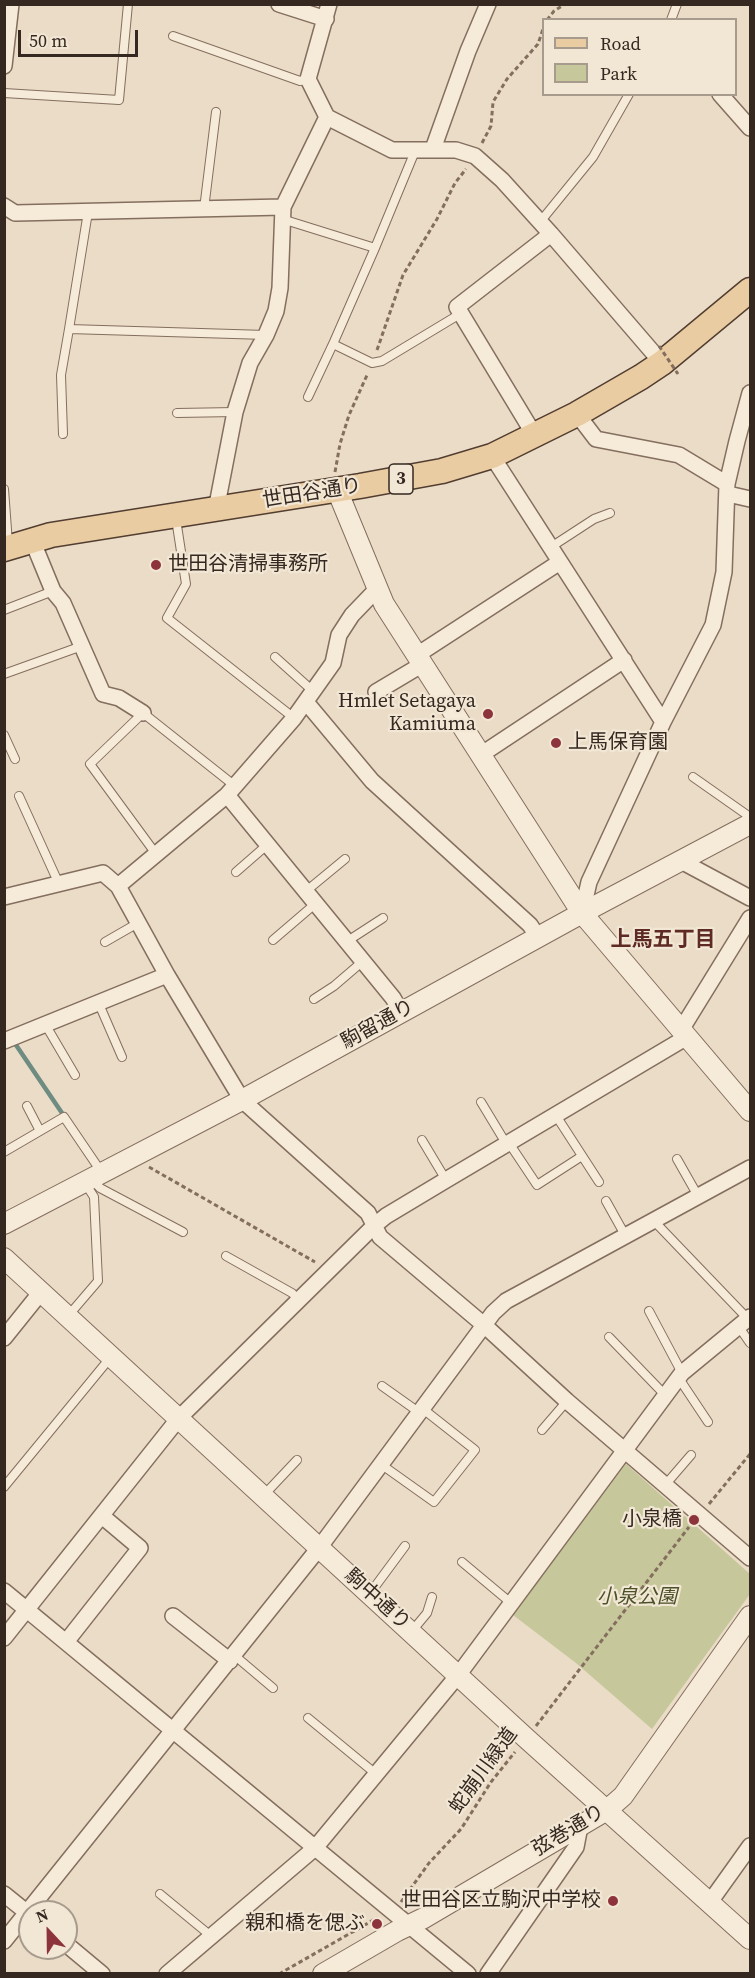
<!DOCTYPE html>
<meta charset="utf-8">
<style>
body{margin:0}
#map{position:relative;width:755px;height:1978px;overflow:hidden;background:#eadcc6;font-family:"Source Serif 4",serif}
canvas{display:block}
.frame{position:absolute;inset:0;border:6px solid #352820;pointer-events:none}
.legend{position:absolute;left:542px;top:18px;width:195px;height:78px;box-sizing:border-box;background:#f2e7d5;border:2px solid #a69b8d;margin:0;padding:8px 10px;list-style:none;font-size:18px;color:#352820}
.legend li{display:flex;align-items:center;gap:12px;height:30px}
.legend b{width:30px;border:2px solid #a69b8d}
.north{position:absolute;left:18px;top:1900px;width:60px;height:60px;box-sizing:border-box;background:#f2e7d5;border:2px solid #a69b8d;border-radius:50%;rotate:338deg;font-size:16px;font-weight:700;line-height:24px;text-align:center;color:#352820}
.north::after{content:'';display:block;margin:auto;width:21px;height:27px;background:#8d333c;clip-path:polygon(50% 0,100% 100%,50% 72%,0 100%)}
.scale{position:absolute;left:18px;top:30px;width:120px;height:27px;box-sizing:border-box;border:3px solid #352820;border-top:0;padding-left:8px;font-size:18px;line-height:21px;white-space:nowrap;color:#352820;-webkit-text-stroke:4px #f2e7d5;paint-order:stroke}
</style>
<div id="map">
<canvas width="755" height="1978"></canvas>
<div class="frame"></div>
<ul class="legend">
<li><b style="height:8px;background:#eacca2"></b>Road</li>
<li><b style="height:16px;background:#c6c79b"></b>Park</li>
</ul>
<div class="north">N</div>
<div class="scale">50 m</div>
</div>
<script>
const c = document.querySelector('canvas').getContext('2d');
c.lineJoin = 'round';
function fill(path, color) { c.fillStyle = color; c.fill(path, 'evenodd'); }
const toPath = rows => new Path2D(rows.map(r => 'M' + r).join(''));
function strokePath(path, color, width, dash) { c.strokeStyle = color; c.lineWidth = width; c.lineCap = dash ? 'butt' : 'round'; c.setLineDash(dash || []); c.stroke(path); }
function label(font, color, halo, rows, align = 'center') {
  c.font = font + ' "Source Serif 4","Noto Sans JP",serif'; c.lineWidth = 4.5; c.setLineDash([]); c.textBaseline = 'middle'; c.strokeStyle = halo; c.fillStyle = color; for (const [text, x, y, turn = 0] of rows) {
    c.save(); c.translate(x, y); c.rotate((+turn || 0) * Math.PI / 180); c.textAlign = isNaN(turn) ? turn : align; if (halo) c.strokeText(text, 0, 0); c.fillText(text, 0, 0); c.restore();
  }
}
fill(toPath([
 [626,1464,750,1574,750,1594,652,1729,576,1663,513,1615]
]), '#c6c79b');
strokePath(toPath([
 [16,1045,62,1113]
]), '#6f8c82', 4.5);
const service = toPath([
 [671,20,677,4],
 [173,36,300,81,308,79],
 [4,93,119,100,128,4],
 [414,149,413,156,375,248,333,344,372,363,382,361,460,314],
 [204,209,216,112],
 [88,212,69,329,266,335],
 [282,219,375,248],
 [540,222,593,157,629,94],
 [308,397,333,344],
 [177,413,235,412],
 [63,434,61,375,69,329],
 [4,489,8,543],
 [176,519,186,584,167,618,294,718],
 [551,547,594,519,610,513],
 [4,610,53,591],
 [275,657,314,692],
 [4,674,82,646],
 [4,735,15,759],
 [693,777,750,817],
 [19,796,59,884],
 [156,854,90,764,143,713,235,786],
 [236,872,267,845],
 [305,892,345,859],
 [273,940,315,904],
 [105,942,138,923],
 [346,942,383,918],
 [314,999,334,986,362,962],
 [99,1004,122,1057],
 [45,1024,75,1075],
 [481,1102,507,1145],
 [27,1106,40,1131],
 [555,1114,599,1182],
 [422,1140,446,1180],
 [509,1143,537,1185,582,1156],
 [4,1152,64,1117,102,1173],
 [677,1159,698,1196],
 [92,1179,100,1188,183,1232],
 [606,1201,625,1235],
 [653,1220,748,1319],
 [226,1256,292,1293,299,1300],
 [649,1311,682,1373],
 [68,1316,98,1281,94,1197,85,1183],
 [739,1327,750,1343],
 [609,1337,665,1395],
 [678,1377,708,1422],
 [382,1386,420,1413],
 [542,1430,567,1401],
 [382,1465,434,1502,475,1450,423,1409],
 [666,1484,691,1455],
 [4,1487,110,1358],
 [264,1495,297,1460],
 [462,1562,511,1603],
 [371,1592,405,1546],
 [412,1631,427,1613,432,1597],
 [234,1655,273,1688],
 [308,1718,376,1774],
 [160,1894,211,1936]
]);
const minor = toPath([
 [279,4,326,19],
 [329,4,308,79,327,117,392,150,456,150,475,156,502,180,551,234,662,363],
 [4,66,11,4],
 [720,94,750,128],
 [433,149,468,51,488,4],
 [4,206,15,213,283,207],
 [577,414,596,439,679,455,727,484],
 [535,436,457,307,551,234],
 [492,456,663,722],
 [728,494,750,499],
 [216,510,235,412,250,363,266,335,276,311,280,288,283,207,327,117],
 [32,540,53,591,63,603,103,694,119,698,143,713],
 [417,655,560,562],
 [376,692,423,664],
 [306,702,372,781,530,925,538,937],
 [482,754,624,660],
 [227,795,393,998,401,1012],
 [681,861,750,898],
 [118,886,227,795,294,718,333,663,339,635,352,615,377,589],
 [4,897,103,873,118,886,167,975,242,1100,368,1213,380,1237,484,1325,567,1401,750,1558],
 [582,913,589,882,663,722,713,625,724,572,727,484,737,441,750,393],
 [681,1030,750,918],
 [4,1041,167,975],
 [4,1338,41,1292],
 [4,1591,468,1974],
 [173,1616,230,1661],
 [4,1638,179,1418,375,1225,386,1216,446,1180,687,1037],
 [66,1642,140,1548,102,1516],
 [4,1894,30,1915],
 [710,1902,750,1846],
 [4,1941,319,1548,493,1313,506,1301,750,1168],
 [66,1944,102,1974],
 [167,1974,315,1848,459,1674,682,1373,750,1317],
 [488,1974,576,1847,580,1826]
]);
const tertiary = toPath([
 [337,490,384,604,582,913,750,1111],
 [4,1224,242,1100,582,913,750,824],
 [4,1258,527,1739,750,1939],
 [323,1974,397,1931,424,1918,607,1810,623,1796,750,1616]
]);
const primary = toPath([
 [4,549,51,535,360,486,442,471,492,456,577,414,641,377,662,363,750,290]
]);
strokePath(service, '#846e5e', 10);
strokePath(minor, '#846e5e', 18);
strokePath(tertiary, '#846e5e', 22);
strokePath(primary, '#523d31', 27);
strokePath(toPath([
 [547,20,554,11,565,4],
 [482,143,491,126,493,102,507,79,538,44,544,26],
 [377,350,403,275,437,219,455,183,466,169],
 [335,472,340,444,349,415,368,373],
 [149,1167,315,1262],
 [709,1504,750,1454],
 [536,1726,689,1527],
 [401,1902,429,1863,461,1829,491,1782,515,1752],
 [279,1974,377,1918]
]), '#846e5e', 3, [4.5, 3]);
strokePath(service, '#f6ead9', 8);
strokePath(minor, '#f6ead9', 15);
strokePath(tertiary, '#f6ead9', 20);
strokePath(primary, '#eacca2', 24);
strokePath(toPath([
 [659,346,678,374]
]), '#846e5e', 3, [4.5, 3]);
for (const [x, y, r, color] of [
 [156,565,6,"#8d333c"],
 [488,714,6,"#8d333c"],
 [556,743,6,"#8d333c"],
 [694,1520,6,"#8d333c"],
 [613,1901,6,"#8d333c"],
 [377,1924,6,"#8d333c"]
]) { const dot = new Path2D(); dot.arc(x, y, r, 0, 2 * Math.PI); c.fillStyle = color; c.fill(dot); strokePath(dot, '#f2e7d5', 2); }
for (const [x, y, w] of [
 [401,479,24]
]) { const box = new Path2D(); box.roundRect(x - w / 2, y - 15, w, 30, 4.5); c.fillStyle = '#f2e7d5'; c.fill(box); strokePath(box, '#352820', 1.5); }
label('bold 18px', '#352820', null, [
 ["3",401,479]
]);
label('20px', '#352820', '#f2e7d5', [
 ["世田谷通り",312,494,-9],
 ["駒留通り",378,1025,-29],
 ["駒中通り",377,1600,42],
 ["蛇崩川緑道",484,1771,-54],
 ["弦巻通り",569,1831,-31]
]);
label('20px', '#352820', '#f2e7d5', [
 ["世田谷清掃事務所",168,565,"left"],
 ["Hmlet Setagaya",476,702],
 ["Kamiuma",476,725],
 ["上馬保育園",568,743,"left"],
 ["小泉橋",682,1520],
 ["世田谷区立駒沢中学校",601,1901],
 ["親和橋を偲ぶ",365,1924]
], 'right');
label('italic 20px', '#4a5028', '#f2e7d5', [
 ["小泉公園",637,1598]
]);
label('bold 21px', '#5e2a23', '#f2e7d5', [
 ["上馬五丁目",663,941]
]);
</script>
